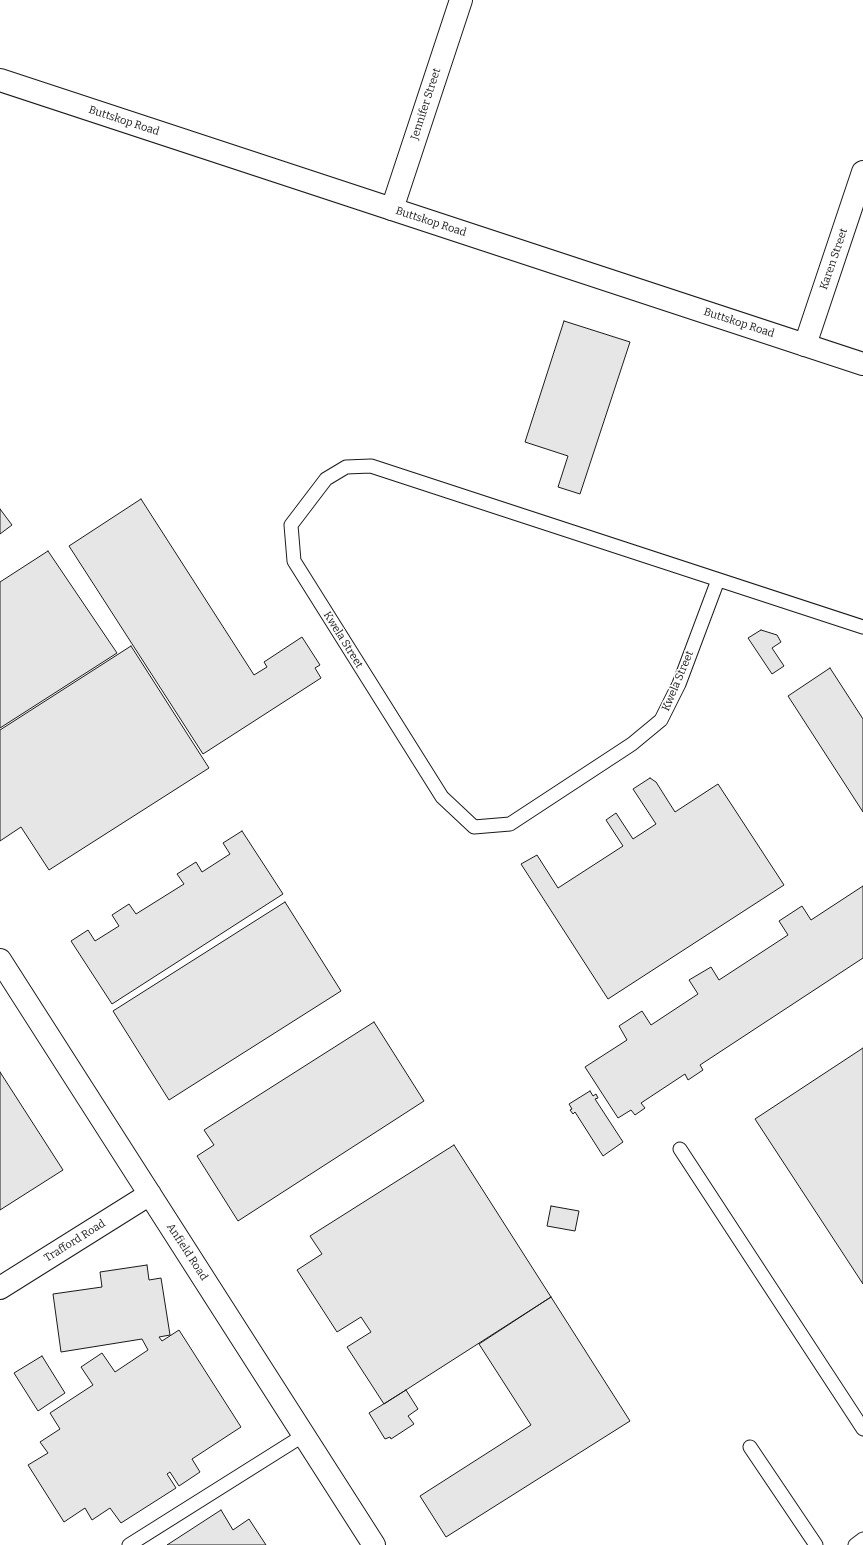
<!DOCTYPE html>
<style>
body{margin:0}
canvas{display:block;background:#fff}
</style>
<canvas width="863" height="1545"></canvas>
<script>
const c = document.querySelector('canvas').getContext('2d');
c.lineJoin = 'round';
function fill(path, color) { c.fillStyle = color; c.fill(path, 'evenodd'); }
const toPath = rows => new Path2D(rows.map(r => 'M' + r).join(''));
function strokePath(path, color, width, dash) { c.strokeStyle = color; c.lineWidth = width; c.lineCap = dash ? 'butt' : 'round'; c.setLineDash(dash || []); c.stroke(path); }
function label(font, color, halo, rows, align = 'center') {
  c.font = font + ' Bitter,serif'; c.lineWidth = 3; c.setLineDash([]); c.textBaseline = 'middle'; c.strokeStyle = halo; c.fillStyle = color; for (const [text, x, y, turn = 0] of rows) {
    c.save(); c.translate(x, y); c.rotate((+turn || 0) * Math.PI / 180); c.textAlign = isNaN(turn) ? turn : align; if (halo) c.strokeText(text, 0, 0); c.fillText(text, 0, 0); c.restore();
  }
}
const building = toPath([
 [564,321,630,342,580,494,558,487,568,456,525,442,564,321],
 [141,499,254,675,267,667,264,662,302,637,320,665,315,668,321,678,203,754,69,546,141,499],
 [0,509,12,525,0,534,0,509],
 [48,551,117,653,0,728,0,582,48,551],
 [761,630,777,635,781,642,772,648,784,666,772,674,748,638,761,630],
 [131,646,209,768,49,870,21,827,0,841,0,730,131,646],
 [830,668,863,719,863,812,788,696,830,668],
 [650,778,656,782,675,812,718,784,784,885,608,999,521,864,537,855,558,888,623,846,606,820,616,813,633,839,656,824,633,789,650,778],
 [242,831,283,894,112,1004,71,941,88,930,95,941,119,926,112,915,129,904,136,914,184,884,177,874,196,862,202,872,230,854,223,843,242,831],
 [863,886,863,958,700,1065,703,1070,688,1080,685,1074,641,1103,645,1108,635,1115,631,1110,618,1118,585,1067,627,1040,619,1026,642,1011,651,1025,698,994,689,980,711,967,719,980,788,935,779,921,802,906,811,920,863,886],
 [285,902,341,991,169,1100,113,1011,285,902],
 [374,1022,424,1101,238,1221,197,1156,214,1145,204,1130,374,1022],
 [863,1048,863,1284,755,1119,863,1048],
 [0,1072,63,1170,0,1210,0,1072],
 [590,1091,593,1096,596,1094,598,1098,595,1099,623,1142,603,1156,575,1112,573,1114,570,1110,572,1109,569,1104,590,1091],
 [454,1145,551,1297,384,1404,347,1347,371,1332,361,1317,337,1332,297,1270,322,1254,310,1236,454,1145],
 [551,1206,579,1211,575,1231,547,1226,551,1206],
 [147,1265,149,1280,161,1278,170,1335,159,1337,162,1341,179,1330,241,1427,192,1459,200,1472,179,1486,170,1472,167,1474,176,1488,121,1523,110,1508,92,1520,85,1508,64,1522,28,1465,48,1453,40,1442,60,1429,50,1413,93,1385,81,1367,102,1353,115,1372,148,1350,142,1339,61,1352,53,1294,102,1287,100,1272,147,1265],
 [551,1297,630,1421,446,1537,420,1496,531,1425,479,1344,551,1297],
 [42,1356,65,1393,38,1411,14,1373,42,1356],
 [406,1390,418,1409,408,1416,414,1424,391,1439,390,1437,385,1439,369,1413,406,1390],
 [221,1510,233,1530,249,1519,266,1545,167,1545,221,1510]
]);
fill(building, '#e6e6e6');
strokePath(building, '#1a1a1a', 1);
const lane = toPath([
 [718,580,679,684,661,720,632,744,510,824,474,827,442,797,294,561,291,525,326,479,346,467,371,466,863,627],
 [680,1149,863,1429],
 [750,1447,816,1545],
 [129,1545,304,1435],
 [855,1545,863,1539]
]);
const street = toPath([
 [392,209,461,0],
 [805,345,863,172],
 [0,960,374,1545],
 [0,1288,150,1194]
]);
const secondary = toPath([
 [0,80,863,364]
]);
strokePath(lane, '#1a1a1a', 15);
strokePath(street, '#1a1a1a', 24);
strokePath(secondary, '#1a1a1a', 24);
strokePath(lane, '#fff', 13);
strokePath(street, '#fff', 22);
strokePath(secondary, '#fff', 22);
label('11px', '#1a1a1a', '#fff', [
 ["Jennifer Street",426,104,-72],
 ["Buttskop Road",124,121,18],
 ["Buttskop Road",431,222,18],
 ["Karen Street",834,259,-71],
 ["Buttskop Road",739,323,18],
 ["Kwela Street",343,640,58],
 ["Kwela Street",678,681,-67],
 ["Trafford Road",75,1241,-32],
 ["Anfield Road",187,1252,57]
]);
</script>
